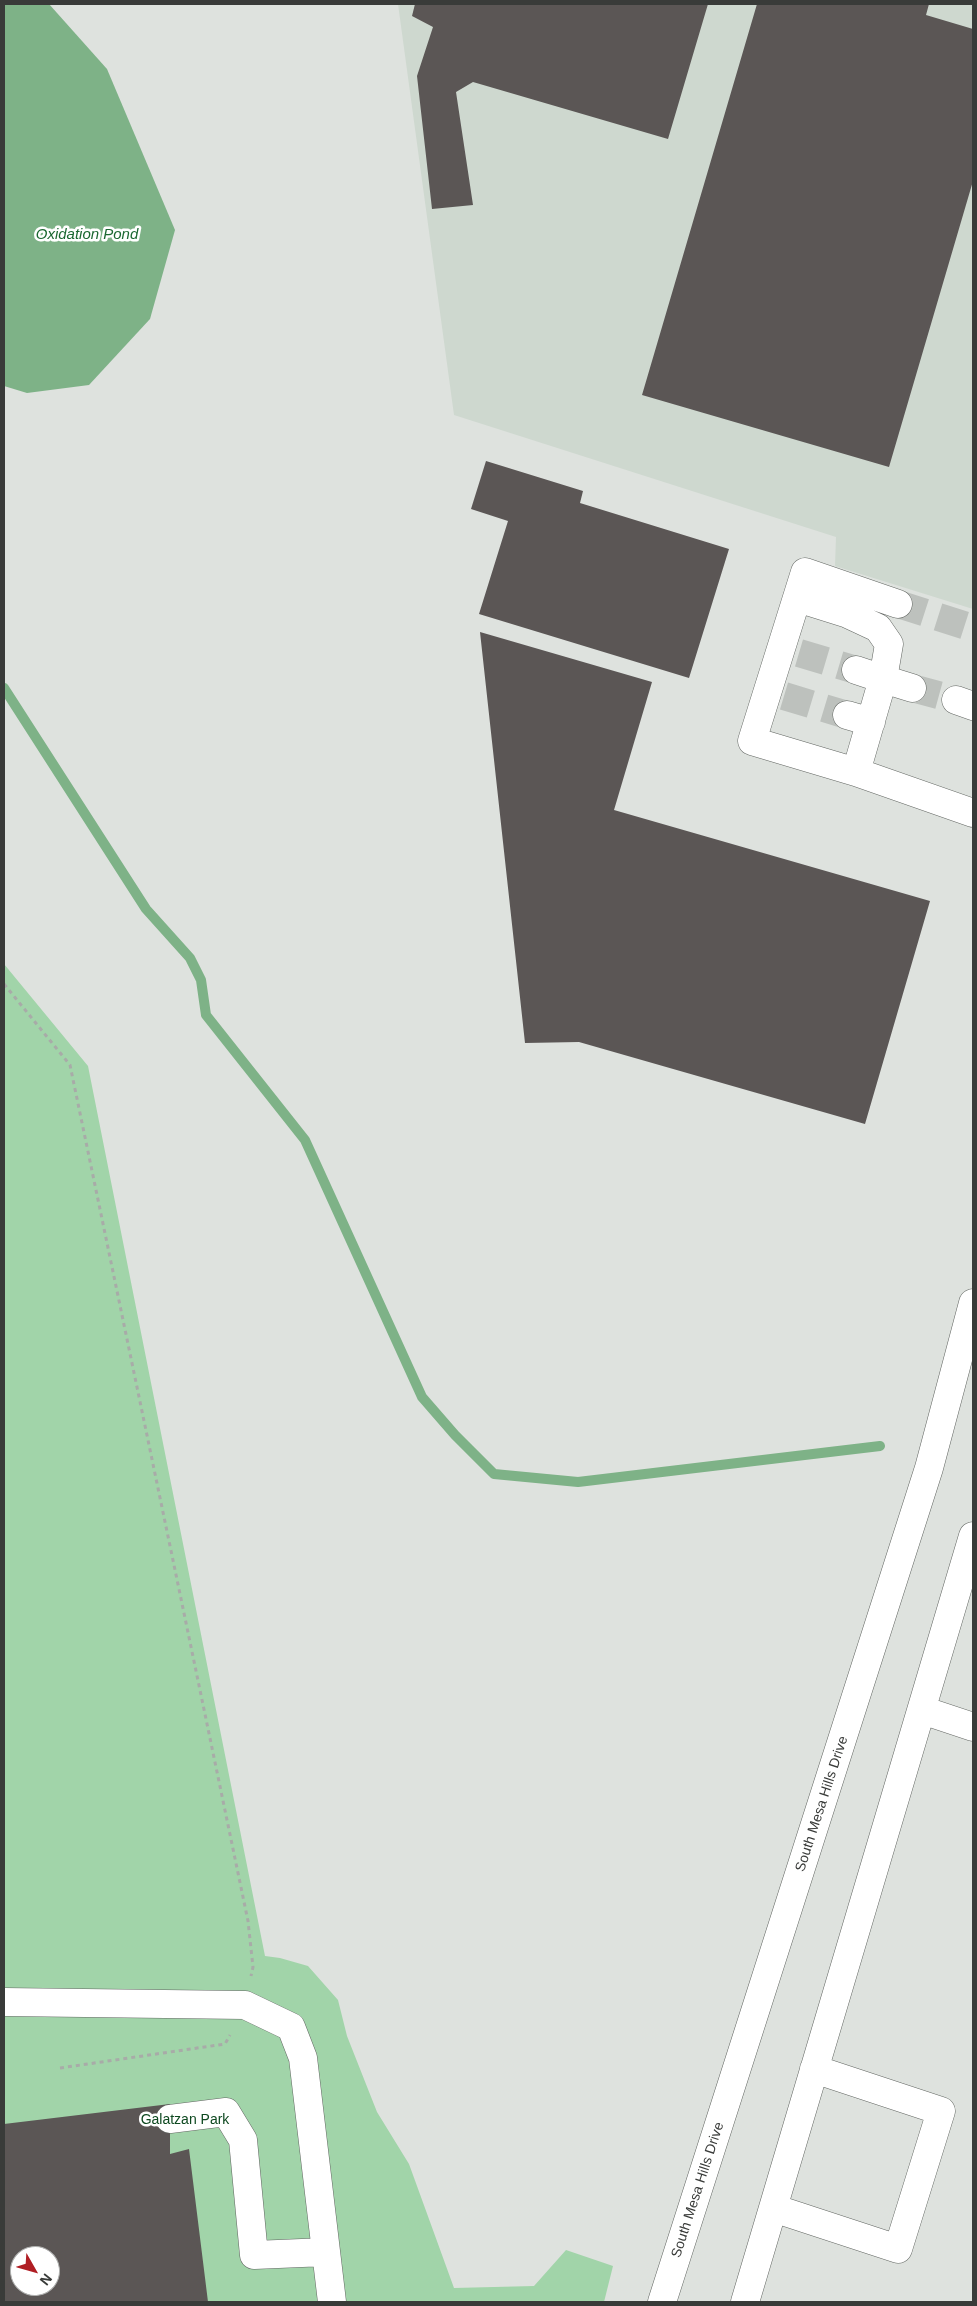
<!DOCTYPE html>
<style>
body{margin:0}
#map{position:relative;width:977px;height:2306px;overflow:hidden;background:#dee2de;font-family:Helvetica,sans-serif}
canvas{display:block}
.frame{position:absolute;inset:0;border:5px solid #393b39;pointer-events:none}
.north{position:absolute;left:10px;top:2246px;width:50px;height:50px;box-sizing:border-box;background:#fff;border:1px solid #b0b1b0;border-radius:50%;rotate:128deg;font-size:14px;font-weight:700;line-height:20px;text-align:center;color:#393b39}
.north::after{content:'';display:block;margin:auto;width:18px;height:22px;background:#b01e24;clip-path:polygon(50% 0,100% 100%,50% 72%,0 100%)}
</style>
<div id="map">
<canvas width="977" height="2306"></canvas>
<div class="frame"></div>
<div class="north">N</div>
</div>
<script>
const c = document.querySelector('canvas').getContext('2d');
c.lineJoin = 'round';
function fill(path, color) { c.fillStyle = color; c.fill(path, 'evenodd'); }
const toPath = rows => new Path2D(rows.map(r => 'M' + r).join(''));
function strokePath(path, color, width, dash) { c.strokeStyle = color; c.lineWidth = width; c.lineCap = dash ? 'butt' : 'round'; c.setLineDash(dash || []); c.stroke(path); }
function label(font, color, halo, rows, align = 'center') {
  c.font = font + ' Helvetica,sans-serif'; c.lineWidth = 5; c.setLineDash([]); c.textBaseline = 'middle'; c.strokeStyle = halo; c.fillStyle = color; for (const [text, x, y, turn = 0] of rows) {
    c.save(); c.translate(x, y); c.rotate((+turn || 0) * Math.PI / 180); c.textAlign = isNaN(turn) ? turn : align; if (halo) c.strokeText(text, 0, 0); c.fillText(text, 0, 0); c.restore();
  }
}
fill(toPath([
 [398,4,973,4,973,609,835,566,836,537,454,415]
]), '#ced8cf');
fill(toPath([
 [4,964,88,1066,265,1956,280,1958,308,1966,338,2000,347,2036,377,2112,409,2164,454,2288,534,2286,566,2250,613,2266,604,2302,4,2302],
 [20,2256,50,2256,50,2286,20,2286]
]), '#a1d4a9');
fill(toPath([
 [4,4,49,4,107,69,175,230,150,319,89,385,27,393,4,386]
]), '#7eb287');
strokePath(toPath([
 [4,688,146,909,190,958,201,980,206,1015,305,1140,422,1397,455,1435,494,1474,578,1482,880,1446]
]), '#7eb287', 10);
fill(toPath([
 [415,4,708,4,668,139,473,82,456,92,473,205,432,209,417,76,433,27,412,16],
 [757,4,929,4,926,15,973,29,973,181,889,467,642,395],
 [486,461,583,491,580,503,729,549,689,678,479,614,508,521,471,509],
 [480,632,652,682,614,810,930,901,865,1124,579,1042,525,1043],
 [170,2104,170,2154,189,2149,208,2302,4,2302,4,2124],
 [20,2256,50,2256,50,2286,20,2286]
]), '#5b5655');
strokePath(toPath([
 [898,604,973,628],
 [799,653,856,670],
 [912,688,956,700],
 [784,696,847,715]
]), '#bdc1bd', 28, [28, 14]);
const minor = toPath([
 [797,598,848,614,878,628,889,644,883,679,856,670],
 [898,604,805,572,752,741,856,772,973,813],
 [956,700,973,706],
 [847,715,871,722],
 [856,772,883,679,912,688],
 [922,1710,973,1727],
 [4,2002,245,2005,291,2027,303,2058,332,2302],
 [170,2119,226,2112,243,2140,254,2255,326,2252],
 [773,2208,898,2249,941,2111,814,2069],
 [662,2302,929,1468,973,1303],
 [745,2302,973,1536]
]);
strokePath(minor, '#636763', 29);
strokePath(toPath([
 [4,984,70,1065,248,1921,253,1967,251,1976],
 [60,2068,225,2044,230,2035]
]), '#a8aba8', 3, [4, 4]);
strokePath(minor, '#fff', 28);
label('14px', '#393b39', '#fff', [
 ["South Mesa Hills Drive",822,1804,-72],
 ["South Mesa Hills Drive",698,2190,-72]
]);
label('14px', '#0d481f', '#fff', [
 ["Galatzan Park",185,2120]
]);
label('italic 15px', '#1b6831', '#fff', [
 ["Oxidation Pond",87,235]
]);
</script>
